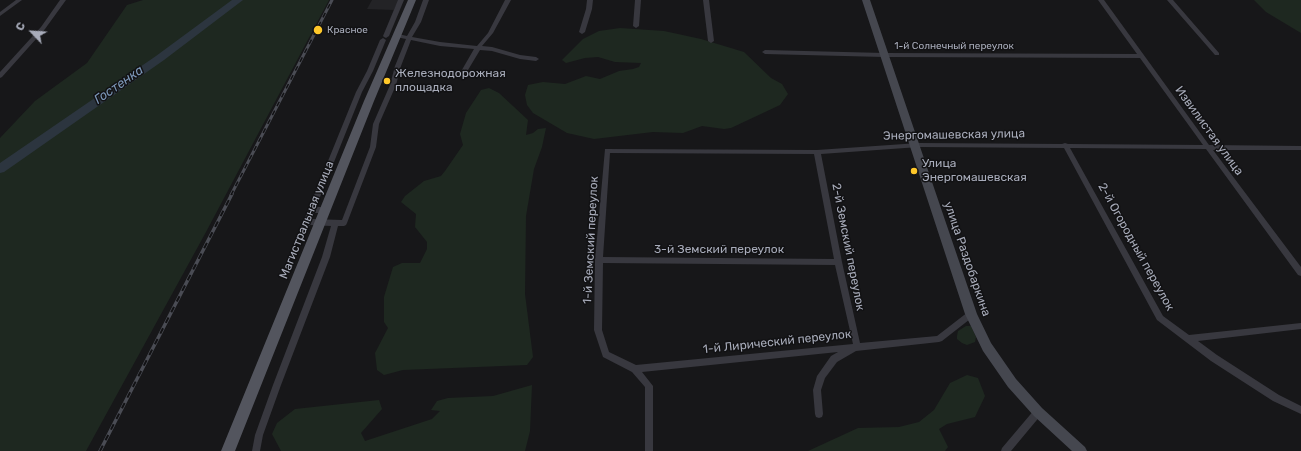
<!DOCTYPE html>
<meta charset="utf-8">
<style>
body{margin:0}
#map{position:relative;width:1301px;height:451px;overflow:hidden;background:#171719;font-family:Rubik,sans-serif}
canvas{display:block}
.north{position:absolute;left:12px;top:12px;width:40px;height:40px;-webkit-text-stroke:3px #121214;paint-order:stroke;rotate:295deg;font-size:11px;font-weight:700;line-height:16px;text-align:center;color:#a8acba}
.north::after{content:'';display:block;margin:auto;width:14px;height:18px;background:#a8acba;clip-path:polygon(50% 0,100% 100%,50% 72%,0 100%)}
</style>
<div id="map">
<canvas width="1301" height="451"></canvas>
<div class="north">С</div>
</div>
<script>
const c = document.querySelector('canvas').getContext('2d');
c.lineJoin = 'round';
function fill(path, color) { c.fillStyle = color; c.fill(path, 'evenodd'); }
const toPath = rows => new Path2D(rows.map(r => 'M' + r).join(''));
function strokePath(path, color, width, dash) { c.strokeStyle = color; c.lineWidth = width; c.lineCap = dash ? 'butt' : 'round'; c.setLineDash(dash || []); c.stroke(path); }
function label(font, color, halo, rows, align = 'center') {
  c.font = font + ' Rubik,sans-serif'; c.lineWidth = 3; c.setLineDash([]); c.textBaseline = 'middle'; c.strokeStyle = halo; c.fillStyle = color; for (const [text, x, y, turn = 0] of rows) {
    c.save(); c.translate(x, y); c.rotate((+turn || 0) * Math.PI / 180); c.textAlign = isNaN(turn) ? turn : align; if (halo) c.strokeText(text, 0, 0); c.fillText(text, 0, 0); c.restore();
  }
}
fill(toPath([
 [372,0,399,0,394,10,367,9]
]), '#232326');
fill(toPath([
 [143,0,329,0,206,232,86,451,0,451,0,138,35,101,87,63,127,5],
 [1254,0,1301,0,1301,33,1266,12],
 [620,28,664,31,701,39,744,52,771,78,782,84,788,94,780,105,731,128,724,129,702,126,683,133,653,132,594,139,567,133,533,113,527,105,525,95,528,85,543,82,565,84,586,76,600,79,619,71,633,69,639,67,641,63,615,62,598,57,585,58,566,63,562,60,583,39,599,31],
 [489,88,499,93,528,120,526,135,533,133,538,129,546,128,542,147,534,169,526,216,525,294,533,357,527,365,403,370,384,375,377,370,375,353,388,328,384,322,384,297,393,267,402,263,420,263,427,249,427,242,415,227,416,214,401,202,405,196,424,181,441,176,445,171,463,145,460,134,466,113,481,90],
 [966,326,971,326,976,337,975,342,967,345,962,343,957,339,957,336,958,331],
 [967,375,978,378,985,396,975,417,947,424,939,429,948,447,945,451,808,451,858,428,899,427,919,422,934,410,950,383],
 [532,385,530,431,525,451,281,451,272,434,277,423,295,409,379,400,382,409,361,433,365,441,432,419,440,411,431,410,437,401,448,398,493,396]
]), '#1e2820');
fill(toPath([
 [232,0,243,0,164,60,4,172,0,173,0,163,156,56,232,0]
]), '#2c353f');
fill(toPath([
 [16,0,22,0,0,16,0,12,16,0],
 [60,0,66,0,45,29,2,77,0,78,0,72,41,27,60,0],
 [398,0,404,0,389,36,386,38,384,37,383,36,398,0],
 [423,0,429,0,421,22,412,37,440,42,477,46,488,33,505,0,511,0,493,33,482,46,492,47,520,55,536,57,539,59,536,61,520,59,492,51,480,50,465,75,462,77,459,75,474,49,440,46,411,40,401,66,396,85,379,124,376,147,347,223,346,225,344,226,338,226,330,257,281,385,263,435,260,451,252,451,255,435,273,385,322,257,331,226,310,225,306,232,304,233,302,232,300,230,356,92,367,71,380,40,383,38,386,40,373,71,362,92,316,207,326,207,329,210,326,213,314,213,312,219,342,220,370,147,373,124,390,85,395,66,406,39,396,37,395,36,398,34,407,36,415,22,423,0],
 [587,0,593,0,592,9,585,32,582,34,579,32,586,9,587,0],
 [635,0,641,0,639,26,636,28,633,26,635,0],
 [703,0,709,0,714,41,711,43,708,41,703,0],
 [1098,0,1104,0,1209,145,1301,146,1301,150,1213,150,1301,267,1301,276,1298,275,1206,149,1070,148,1163,316,1189,335,1301,323,1301,329,1198,341,1217,355,1279,395,1301,406,1301,414,1273,401,1211,361,1157,320,1064,148,919,147,821,154,842,262,860,343,937,336,968,312,971,311,974,312,975,314,974,316,942,341,939,342,856,351,837,362,825,378,821,390,823,414,822,417,819,418,816,417,815,414,813,390,817,376,831,356,838,352,642,372,653,386,653,451,645,451,645,387,632,372,603,357,594,330,595,260,605,149,817,150,919,143,1062,144,1065,143,1068,144,1203,145,1140,58,884,57,765,54,762,52,765,50,884,53,1137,54,1098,0],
 [610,153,814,154,834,259,603,257,610,153],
 [603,263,835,265,853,344,636,365,609,352,602,330,603,263],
 [1167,0,1173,0,1219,53,1219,55,1215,55,1167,0],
 [1038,408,1041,409,1042,412,1041,415,1011,451,1001,451,1002,448,1035,409,1038,408]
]), '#38383f');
fill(toPath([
 [862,0,870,0,977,314,991,343,1016,379,1042,408,1085,447,1087,451,1072,451,1034,416,1008,387,983,351,965,314,862,0]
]), '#45474f');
fill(toPath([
 [408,0,416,0,374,101,235,451,221,451,364,101,408,0]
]), '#53555e');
const railFar1 = toPath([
 [231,195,332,0]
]);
const rail = toPath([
 [100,451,232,194]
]);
strokePath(railFar1, '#4a4c54', 3);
strokePath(rail, '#4a4c54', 3.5);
strokePath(railFar1, '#121214', 1.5, [5]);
strokePath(rail, '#121214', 2, [6]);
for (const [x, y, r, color] of [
 [318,30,5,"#ffc829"],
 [387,81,4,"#ffc829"],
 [914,171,4,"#ffc829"]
]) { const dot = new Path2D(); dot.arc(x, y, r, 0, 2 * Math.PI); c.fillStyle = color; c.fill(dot); strokePath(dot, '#121214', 1.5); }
label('10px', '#a8acba', '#121214', [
 ["Красное",327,30]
], 'left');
label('10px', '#a8acba', '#121214', [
 ["1-й Солнечный переулок",954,46]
]);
label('12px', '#a8acba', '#121214', [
 ["Железнодорожная",395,74],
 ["площадка",395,88],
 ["Улица",922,164],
 ["Энергомашевская",922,178]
], 'left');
label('12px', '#a8acba', '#121214', [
 ["Извилистая улица",1209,131,54],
 ["Энергомашевская улица",954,135,-1],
 ["Магистральная улица",307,220,-68],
 ["1-й Земский переулок",591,240,-87],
 ["2-й Земский переулок",848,247,79],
 ["2-й Огородный переулок",1136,247,61],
 ["3-й Земский переулок",719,250],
 ["улица Раздобаркина",967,259,71],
 ["1-й Лирический переулок",777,342,-6]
]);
label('italic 13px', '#7c97b8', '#121214', [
 ["Гостенка",119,85,-35]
]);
</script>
